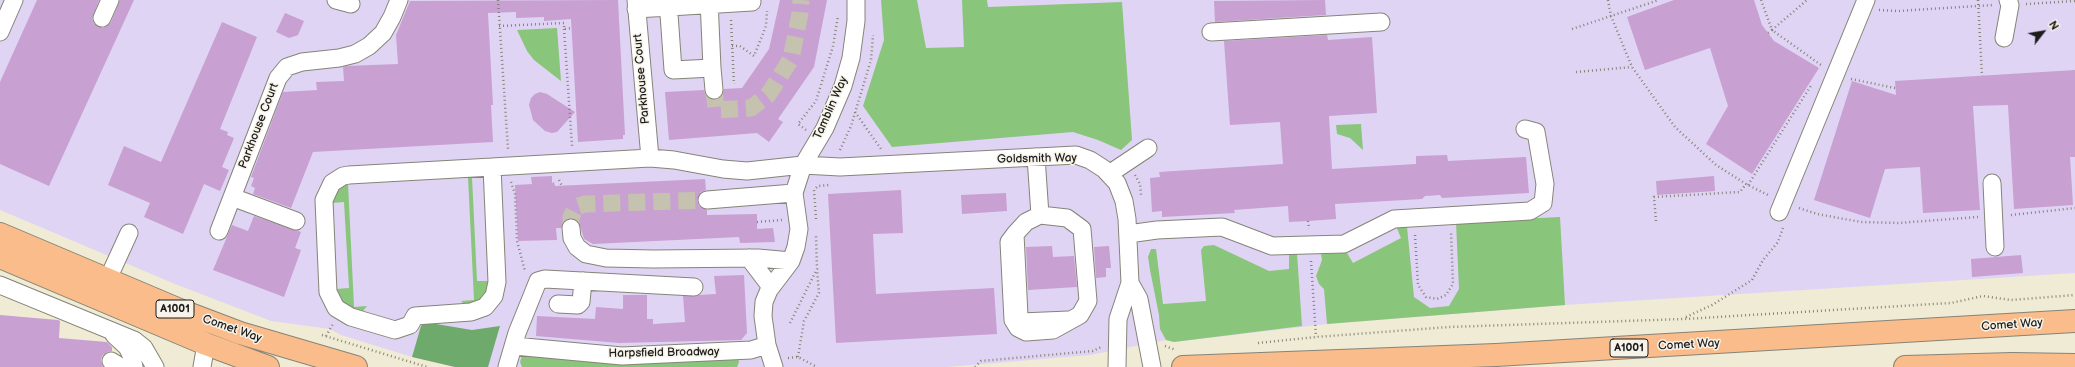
<!DOCTYPE html>
<style>
body{margin:0}
#map{position:relative;width:2075px;height:367px;overflow:hidden;background:#f0ebd5;font-family:"Balsamiq Sans",sans-serif}
canvas{display:block}
.north{position:absolute;left:2023px;top:12px;width:40px;height:40px;-webkit-text-stroke:3px #f7f3e8;paint-order:stroke;rotate:59deg;font-size:11px;font-weight:700;line-height:16px;text-align:center;color:#1c1c1c}
.north::after{content:'';display:block;margin:auto;width:14px;height:18px;background:#1c1c1c;clip-path:polygon(50% 0,100% 100%,50% 72%,0 100%)}
</style>
<div id="map">
<canvas width="2075" height="367"></canvas>
<div class="north">N</div>
</div>
<script>
const c = document.querySelector('canvas').getContext('2d');
c.lineJoin = 'round';
function fill(path, color) { c.fillStyle = color; c.fill(path, 'evenodd'); }
const toPath = rows => new Path2D(rows.map(r => 'M' + r).join(''));
function strokePath(path, color, width, dash) { c.strokeStyle = color; c.lineWidth = width; c.lineCap = dash ? 'butt' : 'round'; c.setLineDash(dash || []); c.stroke(path); }
function label(font, color, halo, rows, align = 'center') {
  c.font = font + ' "Balsamiq Sans",sans-serif'; c.lineWidth = 3; c.setLineDash([]); c.textBaseline = 'middle'; c.strokeStyle = halo; c.fillStyle = color; for (const [text, x, y, turn = 0] of rows) {
    c.save(); c.translate(x, y); c.rotate((+turn || 0) * Math.PI / 180); c.textAlign = isNaN(turn) ? turn : align; if (halo) c.strokeText(text, 0, 0); c.fillText(text, 0, 0); c.restore();
  }
}
fill(toPath([
 [0,0,2075,0,2075,273,1565,305,1327,324,1174,342,1166,340,1090,355,947,367,455,367,412,357,341,335,330,329,271,321,175,284,0,210]
]), '#e0d4f4');
fill(toPath([
 [881,0,917,0,926,48,964,47,962,0,987,0,988,7,1122,2,1132,140,1121,150,1098,140,1073,132,892,147,863,106,884,40],
 [557,28,561,81,534,60,527,51,517,30],
 [1361,124,1363,150,1350,138,1337,134,1336,125],
 [468,177,472,177,477,281,490,281,488,290,481,299,471,304,464,304,461,301,474,300],
 [348,183,354,307,367,306,363,311,357,311,343,305,337,293,336,289,349,288,344,202,332,203,332,198,341,184],
 [1560,217,1565,305,1327,324,1324,289,1319,284,1316,276,1322,260,1321,254,1347,253,1353,263,1401,238,1396,226,1407,227,1414,297,1430,308,1449,306,1459,289,1456,222],
 [1214,245,1269,271,1289,269,1289,254,1297,253,1302,326,1174,342,1166,340,1160,329,1159,315,1150,270,1148,257,1151,249,1156,249,1163,304,1206,301,1201,250,1204,246],
 [530,353,738,358,739,362,737,367,522,367,520,362,522,356]
]), '#89c57b');
fill(toPath([
 [430,323,472,330,500,326,488,367,455,367,412,357,421,326,423,324]
]), '#6eaa6b');
fill(toPath([
 [37,0,99,0,92,19,94,24,103,28,111,22,120,0,134,0,49,186,0,164,0,82],
 [618,0,625,135,623,135,623,139,578,142,571,19,544,21,544,17,516,18,516,12,488,13,493,105,491,105,493,142,313,152,291,208,253,194,255,188,251,186,254,178,251,177,283,92,317,90,316,82,344,81,343,67,346,66,398,64,396,35,410,1],
 [780,0,827,0,814,67,778,119,783,122,769,142,757,133,669,140,665,92,704,90,706,96,715,100,720,98,724,89,742,88,769,49],
 [1325,0,1326,15,1215,22,1214,1],
 [1674,0,1754,0,1762,25,1774,41,1819,68,1752,174,1706,144,1728,106,1710,48,1645,70,1627,17],
 [285,13,304,21,298,35,289,38,276,32],
 [222,22,257,37,220,129,228,132,227,135,234,138,222,167,229,170,220,191,204,184,183,234,144,217,150,203,108,185,124,146,161,162],
 [1327,35,1328,40,1372,37,1377,113,1329,116,1332,169,1416,164,1416,156,1447,155,1448,161,1526,157,1529,193,1442,198,1440,195,1425,196,1422,199,1335,204,1336,219,1308,221,1289,222,1288,206,1234,210,1235,213,1162,217,1162,211,1152,212,1150,178,1160,177,1159,172,1283,164,1280,122,1230,125,1224,41],
 [2075,70,2075,157,2070,157,2073,205,2014,209,2008,105,1973,106,1980,210,1923,213,1920,167,1885,169,1870,218,1814,200,1852,81,1896,95,1895,81],
 [540,92,547,94,575,112,557,132,552,133,545,131,533,120,529,105,531,98,535,94],
 [552,176,552,183,554,182,555,186,705,179,706,190,701,192,697,200,699,206,707,210,707,215,757,214,757,229,773,228,775,242,740,243,739,237,593,244,584,239,579,222,570,218,565,220,561,228,556,228,557,240,518,241,515,185,532,184,531,177],
 [1714,176,1715,191,1657,195,1656,181],
 [901,190,903,233,873,234,876,294,994,288,997,334,836,343,828,194],
 [1006,193,1007,211,962,214,961,195],
 [254,216,301,232,295,248,301,250,284,297,213,270,232,225,248,231],
 [1052,246,1053,257,1074,256,1077,287,1028,290,1026,247],
 [1109,246,1111,268,1106,268,1106,277,1096,278,1094,247],
 [2021,255,2023,273,1972,277,1971,259],
 [744,275,747,333,741,340,619,343,536,336,537,316,595,319,596,307,623,309,623,295,647,295,647,319,653,319,653,324,685,322,683,296,716,294,714,276],
 [0,315,58,320,60,321,59,338,107,342,112,347,112,351,107,352,102,356,101,361,103,367,0,367]
]), '#c8a0d2');
strokePath(toPath([
 [714,90,716,110,751,108,768,95,791,59,800,13,801,0],
 [571,228,571,217,576,207,585,204,707,200]
]), '#c6c2b0', 17, [17, 8]);
const minor = toPath([
 [336,0,351,4],
 [636,0,650,158],
 [668,0,673,70,712,68,709,0],
 [636,9,752,2,751,0],
 [102,18,110,0],
 [0,32,14,0],
 [1211,32,1381,22],
 [2004,38,2010,5,2008,0],
 [712,68,714,90],
 [1036,157,1040,215],
 [492,167,650,158,674,160,723,169,747,171,803,165,840,167,1076,155,1090,160,1104,169,1117,183,1124,201,1127,219,1130,283,1118,319,1117,367],
 [492,167,497,282,494,296,485,307,471,312,415,316,410,325,395,330,351,317,336,308,328,292,324,200,332,183,343,176,349,175,492,167],
 [1109,174,1148,148],
 [1992,183,1995,247],
 [232,197,296,221],
 [707,200,794,193],
 [1779,212,1866,0],
 [571,228,572,238,577,247,586,254,606,258,653,259,758,258,791,261],
 [219,231,278,78,287,67,302,62,339,58,355,54,369,46,383,33,392,17,399,0],
 [1015,234,1009,242,1013,320,1018,328,1026,332,1053,330,1080,315,1088,301,1082,229,1067,218,1040,215,1026,222,1015,234,1019,316,1021,322,1069,320],
 [1128,234,1157,230,1222,227,1272,246,1344,244,1394,219,1530,211,1543,203,1545,184,1536,132,1525,129],
 [749,258,771,287],
 [107,281,129,233],
 [1130,283,1139,299,1152,367],
 [0,285,134,340,144,348,155,367],
 [558,304,578,305,581,302,583,281],
 [114,335,127,347,132,357,134,367],
 [514,346,622,356,751,350,767,345],
 [111,361,121,367],
 [202,367,206,344],
 [507,367,517,333,538,281,545,279,694,287],
 [774,367,767,345,763,316,764,302,769,290,791,261,796,247,799,229,794,193,803,165,825,128,843,86,851,58,856,21,856,0]
]);
const major = toPath([
 [0,234,182,311,240,333,356,367],
 [0,257,206,344,268,367],
 [1183,367,1496,355,2075,321],
 [1905,367,2012,364,2075,365]
]);
strokePath(minor, '#868478', 19);
strokePath(major, '#868478', 24);
strokePath(toPath([
 [498,0,508,149],
 [1608,0,1611,16,1632,67,1675,127,1716,165,1746,184,1768,195],
 [1761,0,1772,30,1807,0],
 [1978,0,1982,76],
 [2026,4,2075,1],
 [1879,10,1898,11,1993,5],
 [731,20,734,84],
 [499,26,564,23,564,29,572,28],
 [564,29,572,146],
 [1572,29,1659,0],
 [1768,33,1772,30,1821,65],
 [732,46,740,46,754,56,766,26,767,11],
 [1576,72,1632,67],
 [1851,79,1895,88],
 [855,112,881,149],
 [806,130,798,124,816,101,833,46,838,16],
 [840,150,851,126,871,60,873,35],
 [1135,175,1140,184,1141,195],
 [559,180,562,186],
 [511,182,515,194,517,241,525,271],
 [1748,185,1812,84],
 [1799,208,1817,214,1861,222,1898,223,1978,217],
 [2011,215,2075,208],
 [816,219,814,190,818,186,829,185],
 [1308,221,1309,229],
 [1656,221,1654,197,1740,192,1746,184],
 [757,222,782,220],
 [1415,235,1418,285,1426,297,1437,299,1446,295,1453,284,1451,232],
 [1311,261,1316,337],
 [1686,317,1712,305,1752,280,1763,260,1778,242,1783,228],
 [790,323,817,269,816,236],
 [322,335,427,367],
 [326,336,333,324],
 [1258,343,1316,337,1449,327,1684,319,1951,303,1983,296,2011,300,2075,295],
 [1165,346,1176,350],
 [798,357,804,321,819,293,817,270],
 [788,358,798,357,817,367],
 [975,367,981,361,1093,351,1101,347]
]), '#868478', 2.5, [1, 3]);
strokePath(minor, '#fff', 17);
strokePath(major, '#f9bc8a', 22);
for (const [x, y, w] of [
 [175,309,38],
 [1629,348,38]
]) { const box = new Path2D(); box.roundRect(x - w / 2, y - 9, w, 18, 3); c.fillStyle = '#f7f3e8'; c.fill(box); strokePath(box, '#1c1c1c', 1); }
label('bold 11px', '#1c1c1c', null, [
 ["A1001",175,309],
 ["A1001",1629,348]
]);
label('12px', '#1c1c1c', '#f7f3e8', [
 ["Parkhouse Court",642,79,-95],
 ["Tamblin Way",831,108,-66],
 ["Parkhouse Court",259,126,-69],
 ["Goldsmith Way",1037,159,-1],
 ["Comet Way",2012,325,-4],
 ["Comet Way",232,329,19],
 ["Comet Way",1689,345,-3],
 ["Harpsfield Broadway",664,353,-1]
]);
</script>
